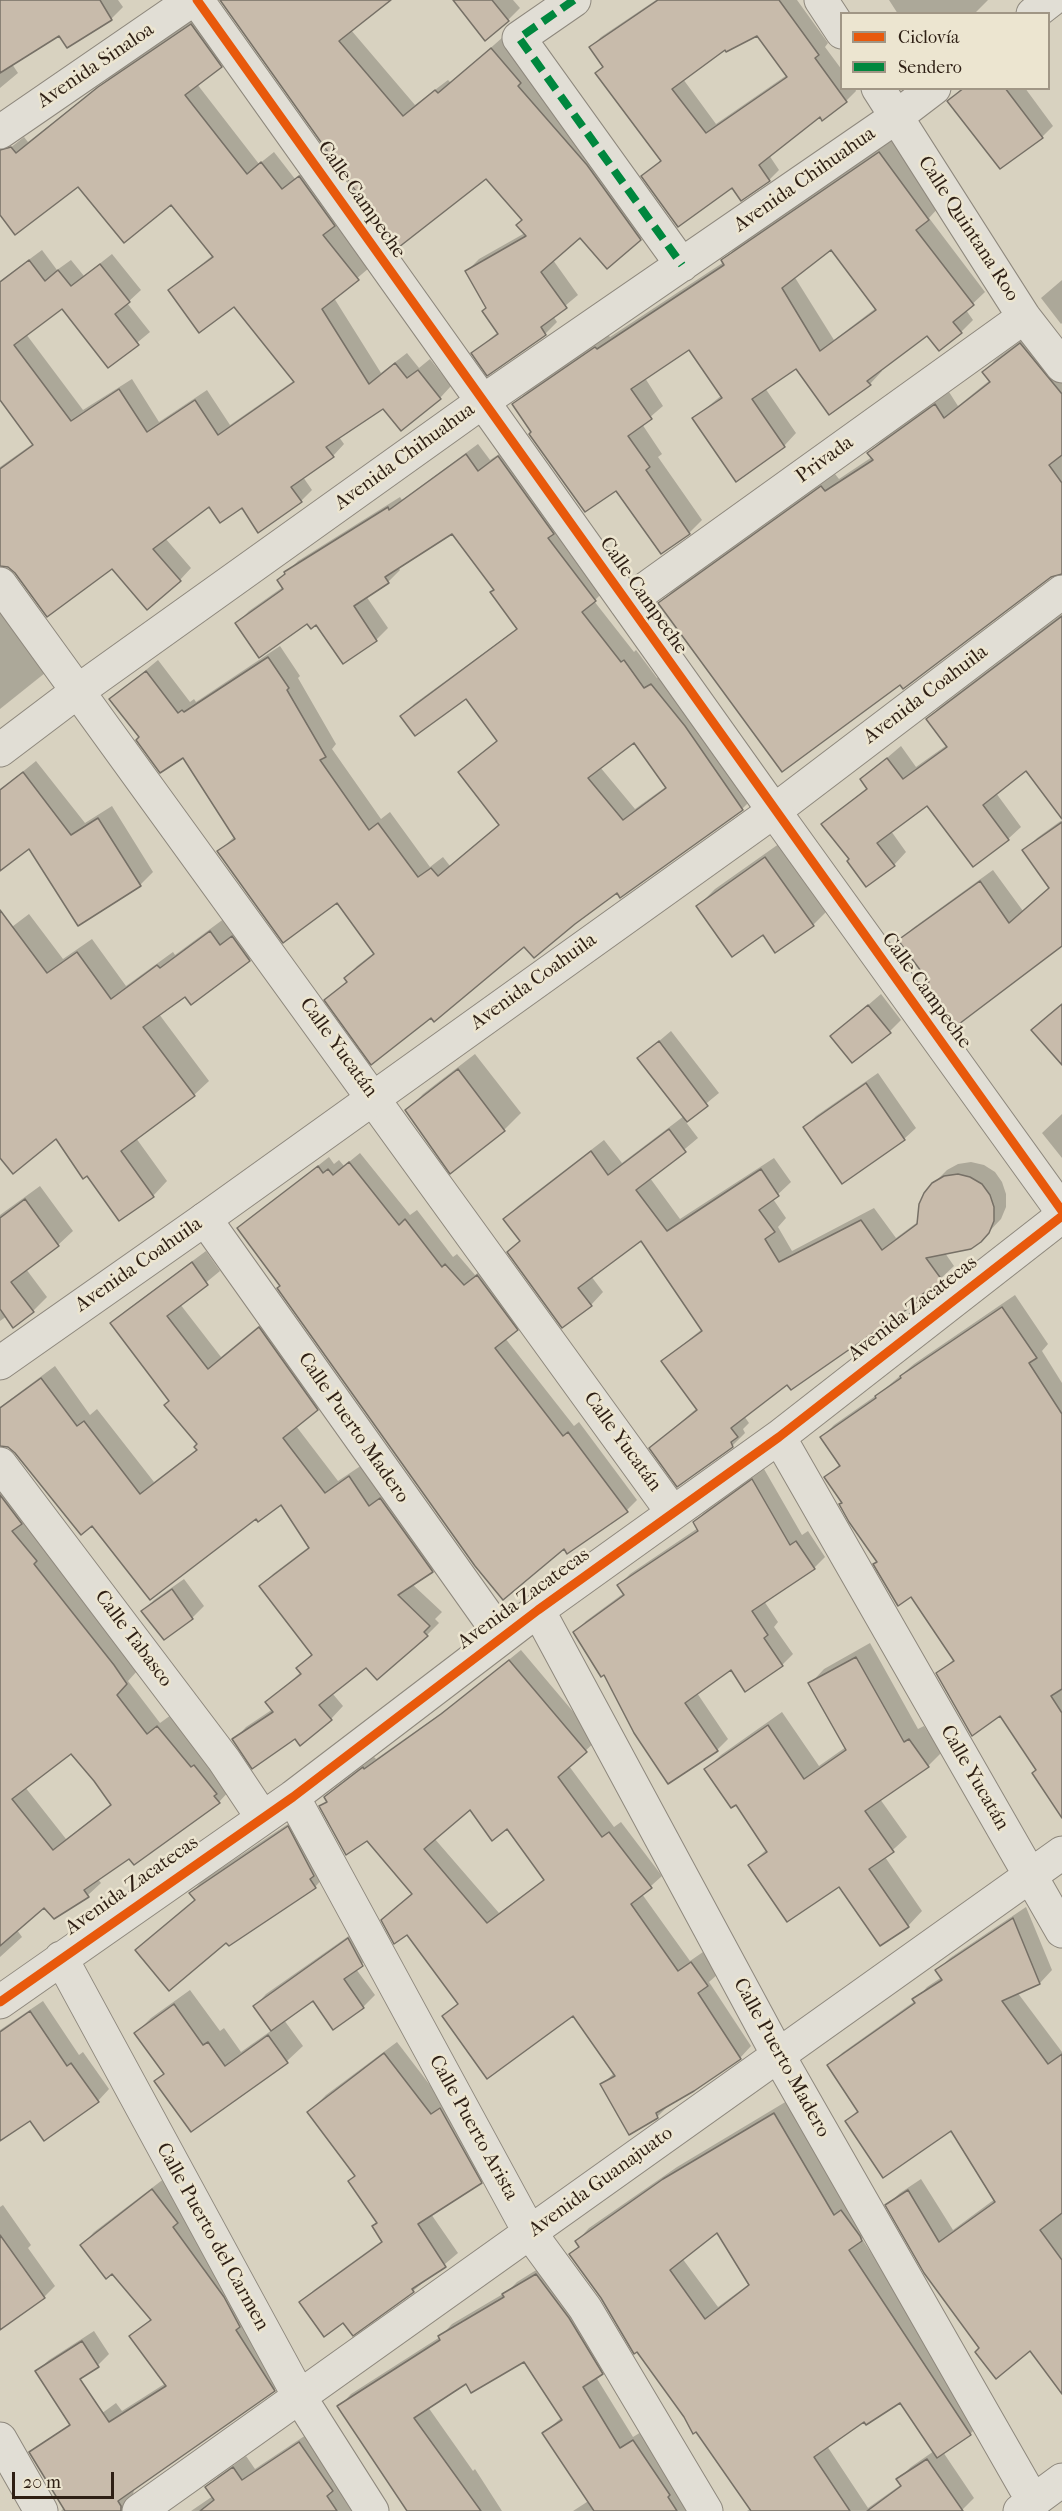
<!DOCTYPE html>
<meta charset="utf-8">
<style>
body{margin:0}
#map{position:relative;width:1062px;height:2511px;overflow:hidden;background:#d8d2c0;font-family:"IM FELL French Canon",serif}
canvas{display:block}
.legend{position:absolute;left:840px;top:12px;width:210px;height:78px;box-sizing:border-box;background:#ece5d0;border:2px solid #a09685;margin:0;padding:8px 10px;list-style:none;font-size:18px;color:#2e1f14}
.legend li{display:flex;align-items:center;gap:12px;height:30px}
.legend b{width:30px;border:2px solid #a09685}
.scale{position:absolute;left:12px;top:2472px;width:102px;height:27px;box-sizing:border-box;border:3px solid #2e1f14;border-top:0;padding-left:8px;font-size:18px;line-height:21px;white-space:nowrap;color:#2e1f14;-webkit-text-stroke:4px #ece5d0;paint-order:stroke}
</style>
<div id="map">
<canvas width="1062" height="2511"></canvas>
<ul class="legend">
<li><b style="height:8px;background:#e8590c"></b>Ciclovía</li>
<li><b style="height:8px;background:#00873e"></b>Sendero</li>
</ul>
<div class="scale">20 m</div>
</div>
<script>
const c = document.querySelector('canvas').getContext('2d');
c.lineJoin = 'round';
function fill(path, color) { c.fillStyle = color; c.fill(path, 'evenodd'); }
const toPath = rows => new Path2D(rows.map(r => 'M' + r).join(''));
function strokePath(path, color, width, dash) { c.strokeStyle = color; c.lineWidth = width; c.lineCap = dash ? 'butt' : 'round'; c.setLineDash(dash || []); c.stroke(path); }
function label(font, color, halo, rows, align = 'center') {
  c.font = font + ' "IM FELL French Canon",serif'; c.lineWidth = 5; c.setLineDash([]); c.textBaseline = 'middle'; c.strokeStyle = halo; c.fillStyle = color; for (const [text, x, y, turn = 0] of rows) {
    c.save(); c.translate(x, y); c.rotate((+turn || 0) * Math.PI / 180); c.textAlign = isNaN(turn) ? turn : align; if (halo) c.strokeText(text, 0, 0); c.fillText(text, 0, 0); c.restore();
  }
}
fill(toPath([
 [0,0,118,0,123,7,111,19,60,34,12,64,18,73,0,88],
 [222,0,388,0,351,30,415,105,448,80,451,83,503,37,652,227,640,239,580,236,553,260,578,295,553,316,557,322,545,334,473,353,498,332,488,307,467,271,479,259,525,233,523,219,486,177],
 [455,0,513,0,520,8,508,20],
 [656,0,797,0,828,43,825,47,842,70,842,88,855,88,856,91,846,101,820,115,769,155,779,170,769,180,732,186,643,176,662,159,591,47,601,37],
 [758,34,787,75,716,124,683,79,726,48],
 [889,0,988,0,974,14,898,14],
 [203,13,232,54,197,84,259,164,274,152,295,179,311,165,345,213,335,224,369,268,334,298,381,373,407,353,419,368,430,359,451,386,440,398,384,407,339,437,344,444,333,456,303,477,312,490,301,501,242,506,210,504,165,538,191,568,180,580,112,567,16,572,8,565,0,564,0,467,34,443,2,400,0,402,0,281,42,250,57,270,71,260,84,276,112,254,141,290,127,303,150,332,109,366,62,307,26,334,83,410,132,379,159,422,207,390,230,425,295,380,234,305,170,290,213,255,171,203,79,185,0,213,0,156,24,137,28,142,112,76],
 [962,88,1025,88,1053,126,1042,137,949,101],
 [892,140,940,206,929,218,985,292,966,310,973,320,961,332,927,333,880,369,882,371,870,384,796,367,765,388,796,433,784,446,694,418,722,395,689,347,645,378,663,406,642,424,662,454,658,457,702,520,689,533,662,552,616,489,533,432,514,404,527,392,608,335,610,337,724,262,735,248],
 [831,248,876,308,834,340,794,276],
 [1062,280,1062,323,1061,324,1041,298],
 [1034,331,1062,367,1062,572,1050,576,900,683,660,604,672,591,835,474,839,479,872,457,869,453,882,440,949,392,958,406,990,380,984,372,996,359],
 [478,444,490,460,511,446,606,589,594,601,634,652,636,650,657,678,663,673,753,798,742,809,617,891,574,923,524,945,431,1016,326,1000,348,981,346,978,357,966,375,952,337,901,219,851,235,836,183,756,141,737,111,699,158,660,190,702,194,699,196,702,280,646,300,676,298,678,336,744,332,749,381,819,390,812,430,867,443,857,450,866,500,824,460,772,498,740,467,696,402,716,414,704,518,628,495,589,452,532,398,567,400,570,388,582,366,596,388,628,376,640,343,662,317,623,237,623,249,611,283,587,279,580,298,561,400,497,402,500],
 [635,741,667,786,635,809,600,767],
 [0,589,45,673,0,709],
 [1062,614,1062,817,1026,769,996,793,1021,827,1008,839,927,804,891,831,906,852,894,865,850,859,823,824,868,787,862,779,901,746,916,767,947,745,928,719,940,707],
 [36,761,85,823,112,806,153,872,140,885,79,924,30,847,0,869,0,790],
 [1062,820,1062,944,930,982,900,940,913,928,993,870,1023,911,1050,887,1024,851,1037,838],
 [783,841,830,908,813,925,763,933,698,906,715,889],
 [29,914,63,959,92,939,126,986,173,952,175,955,225,918,264,946,249,960,185,995,159,1014,209,1081,194,1095,136,1138,167,1181,153,1196,87,1174,57,1136,0,1156,0,936],
 [881,994,901,1020,890,1031,832,1036],
 [671,1031,719,1093,685,1121,698,1138,650,1178,680,1219,774,1158,791,1182,773,1199,786,1218,778,1227,792,1251,874,1208,896,1238,919,1221,933,1184,947,1170,958,1164,971,1162,984,1165,995,1172,1002,1182,1006,1194,1006,1207,1001,1219,980,1241,945,1253,954,1266,918,1300,787,1383,744,1416,749,1423,743,1429,745,1433,733,1445,678,1485,651,1448,697,1408,663,1361,702,1329,641,1238,591,1276,603,1292,591,1305,509,1252,521,1240,505,1219,518,1206,604,1140,622,1163,684,1116,639,1058],
 [475,1054,521,1113,504,1130,451,1171,407,1111,423,1094],
 [878,1073,916,1128,904,1139,805,1127,816,1116],
 [1062,1114,1062,1158,1042,1133],
 [360,1153,410,1215,417,1210,453,1257,457,1254,475,1275,488,1265,527,1319,505,1338,574,1426,579,1422,637,1500,627,1510,282,1285,239,1228,329,1157,334,1164,339,1160,344,1166],
 [40,1186,73,1231,58,1245,26,1269,47,1297,33,1311,7,1316,0,1321,0,1215],
 [206,1251,220,1271,180,1304,221,1357,272,1315,330,1397,296,1426,338,1481,362,1465,444,1558,432,1571,412,1584,442,1612,435,1619,439,1623,427,1635,366,1666,332,1693,343,1706,331,1719,295,1737,234,1740,246,1727,273,1709,267,1703,301,1672,298,1668,313,1653,261,1586,273,1574,310,1546,281,1503,256,1517,92,1524,16,1451,8,1446,0,1444,0,1407,55,1366,90,1415,97,1409,154,1482,197,1449,199,1444,171,1400,112,1323,125,1311],
 [1015,1295,1048,1344,1042,1351,1062,1383,1062,1815,1037,1769,1000,1714,938,1674,954,1659,911,1595,878,1561,826,1477,840,1464,822,1437,834,1425,881,1392,914,1364],
 [0,1466,138,1670,128,1681,160,1723,171,1715,231,1789,219,1802,97,1878,101,1883,88,1895,54,1917,44,1906,17,1930,22,1937,0,1957],
 [71,1752,96,1780,111,1804,66,1839,25,1787],
 [764,1469,802,1535,808,1531,825,1557,814,1568,764,1601,778,1622,774,1627,793,1654,782,1665,731,1668,697,1693,728,1739,717,1750,605,1672,575,1632,586,1621,624,1593,619,1585,630,1574,698,1528,694,1522,706,1511],
 [184,1579,204,1606,192,1618,164,1638,143,1611,154,1600],
 [870,1643,918,1729,924,1726,942,1752,928,1766,880,1799,907,1837,885,1857,922,1911,908,1926,840,1885,750,1865,767,1849,736,1802,706,1769,721,1755,782,1712,819,1766,846,1747,810,1684,824,1669],
 [521,1650,597,1740,569,1766,614,1827,621,1822,662,1876,642,1894,690,1961,703,1952,718,1974,709,1982,751,2046,740,2058,668,2106,657,2117,602,2085,614,2073,574,2014,444,2016,459,2003,394,1909,413,1893,367,1839,321,1807,328,1800,326,1797,337,1786,374,1757,376,1759,454,1704],
 [470,1808,507,1827,545,1879,499,1913,434,1838],
 [300,1816,326,1875,315,1887,227,1941,137,1950,196,1899,191,1893,202,1881],
 [1026,1907,1052,1970,1040,1983,1017,1992,1062,2052,1062,2391,1030,2349,981,2348,887,2205,900,2193,921,2179,953,2230,995,2199,952,2129,847,2121,858,2110,829,2066,842,2053,915,2001,927,1987,942,1977,937,1970,950,1958],
 [360,1928,374,1953,356,1969,375,1995,363,2007,334,2028,313,1999,284,2020,303,2046,287,2061,191,2130,156,2081,165,2073,136,2033,151,2018,190,1990,220,2031,224,2028,241,2052,272,2030,255,2006,266,1994],
 [43,2001,79,2055,83,2052,109,2089,98,2101,30,2119,0,2139,0,2030],
 [397,2042,494,2169,481,2182,431,2214,458,2253,413,2291,344,2321,301,2303,314,2290,383,2240,378,2222,356,2175,313,2108,326,2095],
 [787,2101,874,2227,862,2239,982,2422,970,2434,943,2452,974,2498,961,2511,747,2511,751,2508,571,2254,580,2245,577,2241,589,2228,677,2167],
 [718,2230,749,2284,718,2307,682,2258],
 [901,2401,934,2451,911,2467,898,2479,902,2484,868,2508,827,2446,865,2419],
 [165,2178,286,2378,274,2390,134,2490,132,2499,138,2511,61,2511,65,2507,50,2451,116,2403,122,2411,166,2383,131,2336,152,2318,112,2272,82,2245,94,2232],
 [3,2205,31,2245,28,2248,55,2286,44,2297,0,2328,0,2207],
 [549,2262,614,2361,596,2377,633,2437,646,2429,696,2511,573,2511,590,2500,544,2433,562,2417,524,2360,467,2382,428,2407,473,2471,475,2469,502,2511,408,2511,339,2407,351,2394,440,2337,452,2324,508,2291,517,2282],
 [94,2331,109,2354,97,2366,37,2371,49,2360],
 [312,2431,355,2511,191,2511,213,2496,207,2487,220,2475,246,2456,255,2469]
]), '#0003');
const building = toPath([
 [0,0,100,0,112,20,67,48,59,36,0,73,0,0],
 [220,0,391,0,339,41,403,116,435,90,438,93,491,48,521,83,518,86,587,165,641,240,607,269,580,238,541,272,567,308,541,327,546,335,487,376,471,353,498,334,482,311,486,308,465,271,526,236,516,225,522,220,486,179,399,247,365,204,220,0],
 [453,0,492,0,509,21,485,41,453,0],
 [658,0,779,0,819,55,815,58,847,102,822,121,820,117,759,165,770,181,741,201,732,188,678,227,641,176,661,161,595,73,603,67,589,47,658,0],
 [757,36,787,77,706,133,672,89,725,50,726,52,757,36],
 [191,24,222,67,185,95,247,174,261,162,282,189,299,176,335,226,323,235,359,280,322,309,369,384,395,363,407,378,418,370,441,399,401,431,383,409,326,447,334,457,291,487,302,502,258,533,242,508,220,523,209,507,153,549,181,581,147,610,112,569,47,617,15,573,8,567,0,566,0,469,33,445,0,400,0,282,29,260,45,281,58,270,71,286,100,264,130,302,115,314,139,345,108,368,62,309,14,345,71,421,119,389,147,432,195,400,218,435,294,382,234,307,199,333,168,290,213,257,171,205,124,243,78,187,15,235,0,215,0,150,11,147,16,153,98,87,191,24],
 [964,88,1005,88,1043,138,1000,169,947,101,964,88],
 [879,152,929,220,916,230,974,305,953,322,962,333,939,351,927,336,867,381,871,385,829,415,796,369,752,399,785,447,736,482,692,418,722,398,689,350,631,389,652,419,628,436,650,467,646,470,690,534,661,554,616,491,585,512,529,434,531,432,512,404,595,347,597,349,724,265,721,260,879,152],
 [831,250,876,310,820,351,782,288,831,250],
 [1020,343,1062,394,1062,455,1049,465,1062,483,1062,574,1051,577,903,689,900,685,782,772,658,603,821,486,825,491,873,460,867,453,935,404,944,418,990,382,982,372,1020,343],
 [466,454,478,471,498,456,554,534,548,538,596,601,582,612,621,662,624,660,644,688,651,684,685,726,743,810,620,898,617,893,575,924,534,958,524,947,434,1022,431,1018,371,1065,324,1000,347,982,344,978,374,954,337,903,283,943,217,851,235,839,183,758,160,773,136,740,139,737,109,699,146,671,178,713,182,710,184,712,268,657,289,688,287,690,326,757,320,760,369,830,378,823,418,877,431,868,438,876,499,825,458,772,497,741,466,699,415,736,400,716,517,629,490,592,494,590,452,534,385,577,389,583,354,606,377,641,343,664,316,625,311,629,307,624,259,658,235,623,283,589,277,580,285,574,284,572,388,507,389,510,466,454],
 [634,743,666,788,623,820,588,778,634,743],
 [1062,616,1062,819,1026,771,983,805,1009,840,973,867,927,806,877,843,895,866,866,887,847,861,849,859,821,824,867,789,860,779,887,758,903,779,947,747,926,719,1062,616],
 [23,772,71,835,98,818,141,886,78,926,29,849,0,871,0,790,23,772],
 [1062,822,1062,946,955,1027,925,985,929,982,898,940,980,881,1009,923,1049,888,1022,850,1062,822],
 [765,857,814,926,775,953,763,935,732,957,696,906,765,857],
 [0,910,47,973,77,952,111,999,157,965,160,968,210,931,220,945,232,936,250,961,191,1005,185,997,143,1027,195,1096,121,1151,154,1197,119,1221,87,1176,83,1179,56,1139,13,1174,0,1158,0,910],
 [1062,1004,1062,1065,1031,1030,1062,1004],
 [868,1005,891,1033,852,1063,830,1036,868,1005],
 [659,1041,708,1106,687,1122,637,1058,659,1041],
 [458,1069,505,1131,450,1174,405,1110,458,1069],
 [866,1083,905,1140,842,1184,803,1127,866,1083],
 [669,1129,686,1152,636,1190,667,1231,761,1169,779,1196,759,1210,775,1232,765,1239,779,1262,861,1220,882,1250,917,1224,919,1204,924,1193,932,1183,944,1176,958,1174,970,1177,982,1184,990,1195,994,1207,994,1221,989,1233,981,1242,971,1249,926,1258,942,1280,917,1298,919,1301,791,1390,787,1385,731,1428,738,1437,731,1442,733,1447,677,1487,649,1448,697,1410,661,1361,702,1331,641,1241,578,1288,592,1306,562,1328,507,1252,520,1241,503,1219,591,1151,608,1175,669,1129],
 [349,1162,399,1225,405,1219,442,1267,445,1264,464,1285,477,1275,518,1330,495,1348,563,1436,568,1432,628,1512,567,1554,564,1549,503,1600,475,1566,277,1288,280,1286,237,1228,318,1166,323,1173,328,1169,333,1175,349,1162],
 [25,1199,59,1246,11,1282,34,1312,13,1328,0,1309,0,1218,25,1199],
 [192,1262,208,1285,167,1316,208,1369,259,1327,318,1410,283,1438,325,1493,349,1476,369,1506,380,1498,433,1572,398,1595,430,1626,424,1632,428,1636,377,1680,366,1668,319,1705,332,1720,300,1746,295,1739,252,1769,232,1739,273,1712,265,1702,301,1674,296,1668,312,1655,259,1586,309,1548,281,1505,258,1522,256,1519,150,1600,92,1526,81,1535,15,1453,8,1447,0,1446,0,1408,41,1378,77,1426,84,1421,140,1494,197,1450,194,1447,197,1444,164,1405,169,1401,110,1323,192,1262],
 [1002,1307,1037,1358,1029,1363,1062,1414,1062,1689,1051,1696,1062,1713,1062,1818,1032,1773,1036,1770,1000,1716,972,1736,936,1673,954,1661,911,1597,898,1606,873,1564,877,1562,849,1522,839,1504,842,1503,824,1477,840,1466,820,1437,876,1398,875,1396,901,1378,900,1376,1002,1307],
 [752,1479,790,1545,796,1541,815,1569,752,1611,768,1635,764,1638,783,1666,745,1692,731,1670,685,1703,718,1751,668,1784,634,1733,604,1675,601,1677,573,1632,624,1595,617,1585,698,1531,693,1522,752,1479],
 [0,1495,22,1524,12,1531,37,1561,34,1564,114,1665,127,1684,117,1695,147,1734,157,1726,191,1767,194,1765,217,1794,214,1796,220,1803,134,1865,129,1859,84,1890,89,1897,54,1919,44,1908,0,1946,0,1495],
 [71,1754,94,1781,111,1805,53,1850,12,1799,71,1754],
 [172,1589,193,1619,164,1640,141,1611,172,1589],
 [856,1657,904,1742,909,1739,929,1767,865,1811,894,1852,869,1869,909,1927,880,1946,839,1887,787,1922,748,1865,767,1852,736,1805,731,1808,704,1769,768,1725,804,1779,846,1750,808,1683,856,1657],
 [509,1660,587,1752,558,1777,602,1837,609,1832,652,1888,631,1904,678,1971,691,1962,708,1986,698,1993,741,2059,694,2091,656,2113,658,2118,629,2135,600,2084,615,2076,573,2016,487,2079,442,2016,458,2004,407,1935,394,1944,381,1920,412,1894,367,1841,346,1855,319,1806,327,1802,324,1797,363,1767,364,1769,441,1714,509,1660],
 [470,1810,492,1841,507,1829,544,1880,487,1923,424,1849,470,1810],
 [288,1826,314,1876,310,1879,316,1888,229,1946,226,1943,169,1991,135,1950,195,1900,189,1893,288,1826],
 [1013,1918,1040,1984,1002,2001,1048,2064,1062,2054,1062,2213,1040,2230,1062,2260,1062,2394,1030,2351,996,2379,975,2352,979,2348,924,2273,885,2205,908,2190,939,2242,995,2202,951,2131,883,2178,845,2121,858,2112,827,2065,915,2003,912,1999,942,1980,935,1970,1013,1918],
 [348,1938,363,1966,344,1979,364,2008,333,2030,313,2001,271,2031,253,2006,348,1938],
 [174,2004,203,2045,208,2042,225,2066,268,2035,288,2063,191,2132,154,2081,164,2074,134,2033,174,2004],
 [30,2011,67,2066,71,2063,99,2102,44,2141,30,2121,0,2141,0,2032,30,2011],
 [384,2053,431,2114,440,2108,482,2183,418,2224,446,2267,412,2289,414,2292,353,2336,343,2323,324,2337,299,2302,382,2242,372,2226,377,2223,348,2181,355,2176,307,2112,384,2053],
 [774,2113,834,2215,841,2210,860,2236,862,2241,849,2250,971,2435,937,2458,900,2403,866,2425,864,2422,814,2457,850,2511,751,2511,696,2432,693,2434,684,2417,637,2352,634,2354,601,2298,569,2254,579,2247,575,2241,663,2179,774,2113],
 [717,2233,749,2285,705,2319,670,2270,717,2233],
 [152,2189,178,2223,173,2227,224,2297,240,2327,236,2330,275,2391,118,2501,121,2506,121,2511,65,2511,29,2452,70,2425,35,2371,82,2341,99,2367,80,2379,109,2422,166,2386,129,2336,151,2320,112,2274,106,2279,80,2245,152,2189],
 [0,2235,45,2298,0,2330,0,2235],
 [536,2274,569,2318,603,2374,583,2387,620,2448,633,2440,670,2495,668,2497,677,2511,594,2511,542,2433,562,2420,524,2362,471,2393,466,2384,414,2418,481,2511,407,2511,337,2406,440,2340,438,2336,504,2297,502,2294,536,2274],
 [299,2442,333,2491,327,2496,337,2511,200,2511,214,2500,205,2487,233,2467,242,2480,299,2442],
 [927,2459,963,2511,867,2511,901,2486,896,2479,927,2459]
]);
fill(building, '#c8bbab');
strokePath(building, '#767066', 1.5);
const minor = toPath([
 [197,0,774,811,1062,592],
 [574,0,519,38,682,265],
 [821,0,842,32],
 [1033,14,1051,0],
 [878,88,1024,317,1062,366],
 [0,132,192,0],
 [0,584,673,1513],
 [626,603,1024,317],
 [0,750,78,691,482,402,896,117,934,88],
 [205,1219,502,1637],
 [779,1437,1062,1931],
 [0,1464,224,1760,262,1817],
 [538,1610,778,2055,1033,2501],
 [293,1797,530,2233,585,2308,706,2511],
 [61,1958,299,2396,372,2511],
 [0,2002,293,1797,538,1610,779,1437,1062,1216],
 [0,2439,41,2511],
 [139,2511,1062,1853],
 [1020,2511,1062,2480]
]);
const tertiary = toPath([
 [0,1363,205,1219,774,811,1062,1211]
]);
strokePath(minor, '#8e887d', 35);
strokePath(tertiary, '#8e887d', 35);
strokePath(minor, '#e1ded5', 33);
strokePath(tertiary, '#e1ded5', 33);
strokePath(toPath([
 [574,0,519,38,682,265]
]), '#00873e', 8, [15, 8]);
strokePath(toPath([
 [197,0,1062,1211],
 [0,2002,293,1797,538,1610,779,1437,1062,1216]
]), '#e8590c', 9);
label('20px', '#2e1f14', '#ece5d0', [
 ["Avenida Sinaloa",96,66,-34],
 ["Avenida Chihuahua",805,180,-35],
 ["Calle Campeche",361,200,55],
 ["Calle Quintana Roo",968,229,57],
 ["Avenida Chihuahua",405,457,-36],
 ["Privada",825,460,-36],
 ["Calle Campeche",643,596,55],
 ["Avenida Coahuila",926,695,-37],
 ["Avenida Coahuila",534,982,-36],
 ["Calle Campeche",926,991,54],
 ["Calle Yucatán",338,1048,54],
 ["Avenida Coahuila",139,1265,-35],
 ["Avenida Zacatecas",913,1309,-38],
 ["Calle Puerto Madero",353,1428,55],
 ["Calle Yucatán",622,1442,54],
 ["Avenida Zacatecas",524,1599,-36],
 ["Calle Tabasco",133,1639,53],
 ["Calle Yucatán",974,1778,60],
 ["Avenida Zacatecas",132,1886,-35],
 ["Calle Puerto Madero",781,2058,61],
 ["Calle Puerto Arista",473,2128,61],
 ["Avenida Guanajuato",601,2182,-36],
 ["Calle Puerto del Carmen",212,2237,61]
]);
</script>
